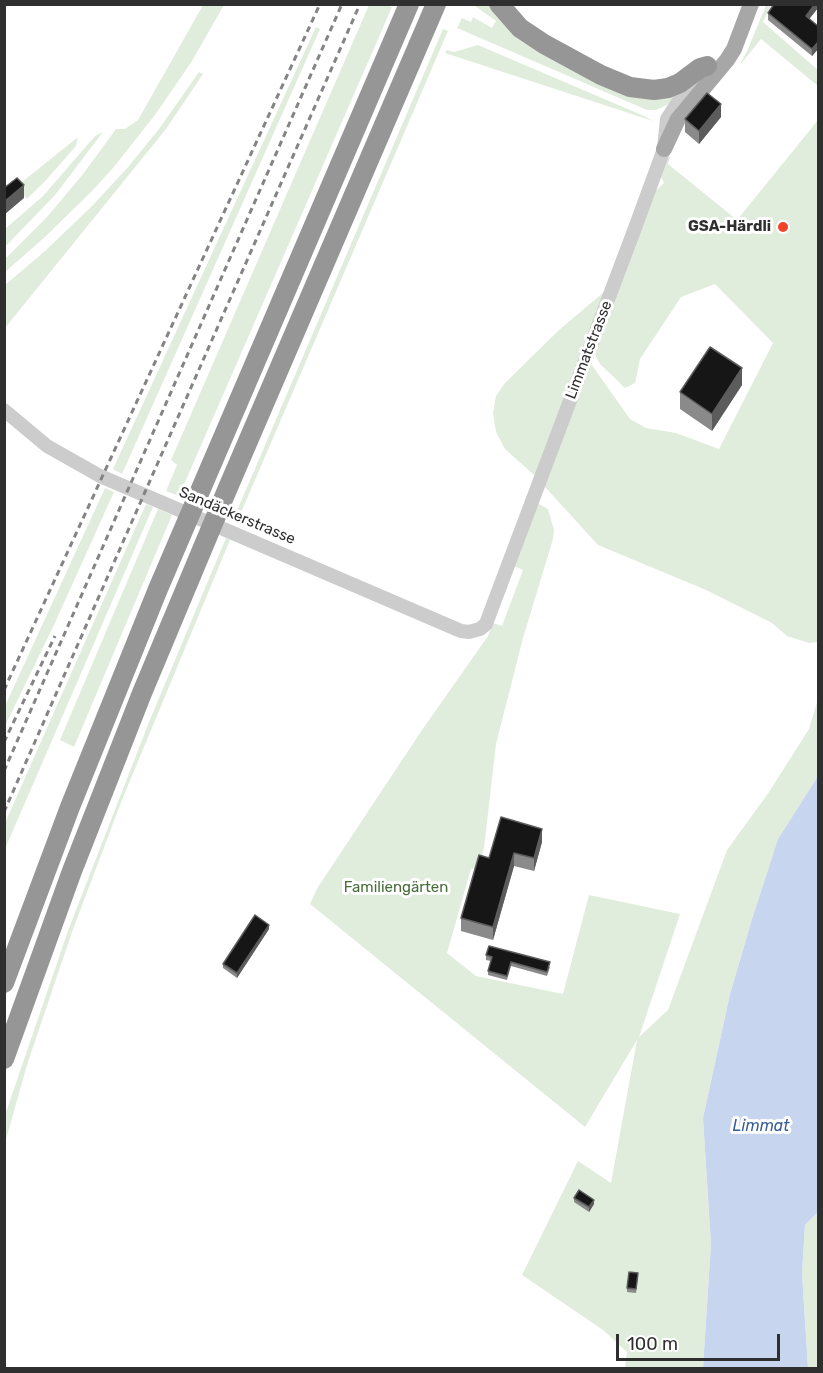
<!DOCTYPE html>
<meta charset="utf-8">
<style>
body{margin:0}
#map{position:relative;width:823px;height:1373px;overflow:hidden;background:#fff;font-family:Rubik,sans-serif}
canvas{display:block}
.frame{position:absolute;inset:0;border:6px solid #2f2f2f;pointer-events:none}
.scale{position:absolute;left:616px;top:1334px;width:164px;height:27px;box-sizing:border-box;border:3px solid #2f2f2f;border-top:0;padding-left:8px;font-size:18px;line-height:21px;white-space:nowrap;color:#2f2f2f;-webkit-text-stroke:4px #fff;paint-order:stroke}
</style>
<div id="map">
<canvas width="823" height="1373"></canvas>
<div class="frame"></div>
<div class="scale">100 m</div>
</div>
<script>
const c = document.querySelector('canvas').getContext('2d');
c.lineJoin = 'round';
function fill(path, color) { c.fillStyle = color; c.fill(path, 'evenodd'); }
const toPath = rows => new Path2D(rows.map(r => 'M' + r).join(''));
function strokePath(path, color, width, dash) { c.strokeStyle = color; c.lineWidth = width; c.lineCap = dash ? 'butt' : 'round'; c.setLineDash(dash || []); c.stroke(path); }
function label(font, color, halo, rows, align = 'center') {
  c.font = font + ' Rubik,sans-serif'; c.lineWidth = 6; c.setLineDash([]); c.textBaseline = 'middle'; c.strokeStyle = halo; c.fillStyle = color; for (const [text, x, y, turn = 0] of rows) {
    c.save(); c.translate(x, y); c.rotate((+turn || 0) * Math.PI / 180); c.textAlign = isNaN(turn) ? turn : align; if (halo) c.strokeText(text, 0, 0); c.fillText(text, 0, 0); c.restore();
  }
}
fill(toPath([
 [203,5,224,5,192,61,155,115,113,168,92,191,45,237,5,272,5,259,47,217,83,174,116,129,125,129,138,120],
 [369,5,386,5,392,7,179,496,166,491,177,465,171,460],
 [766,5,771,5,763,22,818,70,818,86,761,39,740,65,748,49],
 [475,6,494,5,595,77,680,91,669,104,656,110,647,110,457,28,462,18,471,22,473,17,492,28,496,21],
 [316,27,320,29,122,474,113,469],
 [443,29,448,31,237,522,233,520],
 [478,45,644,116,653,121,445,53,447,50,454,52],
 [199,72,203,74,166,129,5,328,5,285,45,251,93,205,129,166,159,129],
 [818,120,818,644,818,642,809,643,787,636,772,623,706,590,598,545,534,475,505,449,496,432,493,413,496,396,504,384,559,330,605,291,582,351,630,419,646,428,676,433,719,449,773,343,715,284,681,297,640,359,635,383,625,388,600,364,594,353,654,192,664,183,661,177,667,157,670,157,668,164,737,220],
 [103,132,55,195,5,247,5,229,43,196,95,136],
 [78,137,76,146,47,179,27,199,17,186],
 [105,488,114,492,54,625,5,726,5,706],
 [146,504,153,507,5,849,5,823],
 [539,504,548,509,554,530,553,539,523,638,496,744,484,848,479,868,471,869,447,953,476,976,563,994,589,895,680,914,639,1037,668,1010,727,850,769,792,809,729,818,699,818,776,778,839,752,919,730,994,703,1118,711,1244,703,1368,625,1368,627,1352,603,1330,522,1275,578,1161,611,1183,637,1040,585,1127,310,904,318,887,422,730,488,636,493,623,502,626,523,570,514,566,536,506],
 [158,509,172,515,74,747,60,740],
 [226,538,230,540,122,800,72,932,27,1065,5,1143,5,1115,69,928,149,722],
 [818,1212,818,1368,808,1368,802,1274,805,1225]
]), '#e1eddc');
fill(toPath([
 [818,776,818,1212,805,1225,802,1274,808,1368,703,1368,711,1244,703,1118,730,994,752,919,778,839]
]), '#c7d6ee');
strokePath(toPath([
 [4,410,47,446,100,476,461,631,469,632,480,629,486,624,490,613,635,228,664,149,667,119,684,93,698,79]
]), '#ccc', 14);
strokePath(toPath([
 [664,149,678,119,727,60,734,49,751,4]
]), '#a7a7a7', 16);
strokePath(toPath([
 [499,4,520,28,544,44,601,75,630,87,654,90,668,88,680,83,700,68,707,66],
 [4,983,70,807,158,589,409,4],
 [4,1059,72,871,142,693,227,490,436,4]
]), '#969696', 20);
strokePath(toPath([
 [4,690,320,4],
 [4,742,55,636],
 [4,771,342,4],
 [4,812,360,4]
]), '#848484', 3, [6, 4.5]);
fill(toPath([
 [818,4,818,8,809,19,819,27,819,48,812,56,768,20,768,13],
 [721,117,699,144,685,132,685,119],
 [742,385,712,431,680,409,680,392],
 [542,842,534,871,514,866,493,940,461,931,461,918,489,858],
 [269,929,237,978,223,968,223,964],
 [486,955,550,967,547,976,511,966,507,980,488,975,488,971,491,961,486,960],
 [574,1198,594,1204,589,1212,574,1202],
 [638,1277,636,1293,627,1292,627,1288]
]), '#8a8a8a');
fill(toPath([
 [815,4,818,4,818,8,806,23,806,16],
 [819,41,819,48,812,56,812,49],
 [721,104,721,117,699,144,699,131],
 [24,185,24,198,4,215,4,202],
 [742,368,742,385,712,431,712,414],
 [542,829,542,842,534,871,534,858],
 [514,853,514,866,493,940,493,927],
 [269,925,269,929,237,978,237,973],
 [594,1200,594,1204,589,1212,589,1207]
]), '#5c5c5c');
const building = toPath([
 [774,4,815,4,806,16,819,27,819,41,812,49,768,13,774,4],
 [707,93,721,104,699,131,685,119,707,93],
 [17,178,24,185,4,202,4,188,17,178],
 [710,347,742,368,712,414,680,392,710,347],
 [501,817,542,829,534,858,514,853,493,927,461,918,479,855,489,858,501,817],
 [255,915,269,925,237,973,223,964,255,915],
 [489,946,550,962,547,972,511,962,507,976,488,971,492,957,486,955,489,946],
 [579,1190,594,1200,589,1207,574,1198,579,1190],
 [629,1272,638,1273,636,1289,627,1288,629,1272]
]);
fill(building, '#161616');
strokePath(building, '#5c5c5c', 1.5);
for (const [x, y, r, color] of [
 [783,227,6,"#f04327"]
]) { const dot = new Path2D(); dot.arc(x, y, r, 0, 2 * Math.PI); c.fillStyle = color; c.fill(dot); strokePath(dot, '#fff', 2); }
label('bold 15px', '#2f2f2f', '#fff', [
 ["GSA-Härdli",771,227]
], 'right');
label('15px', '#2f2f2f', '#fff', [
 ["Limmatstrasse",589,350,-69],
 ["Sandäckerstrasse",237,516,23]
]);
label('15px', '#476d39', '#fff', [
 ["Familiengärten",396,888]
]);
label('italic 16px', '#385d96', '#fff', [
 ["Limmat",761,1126]
]);
</script>
